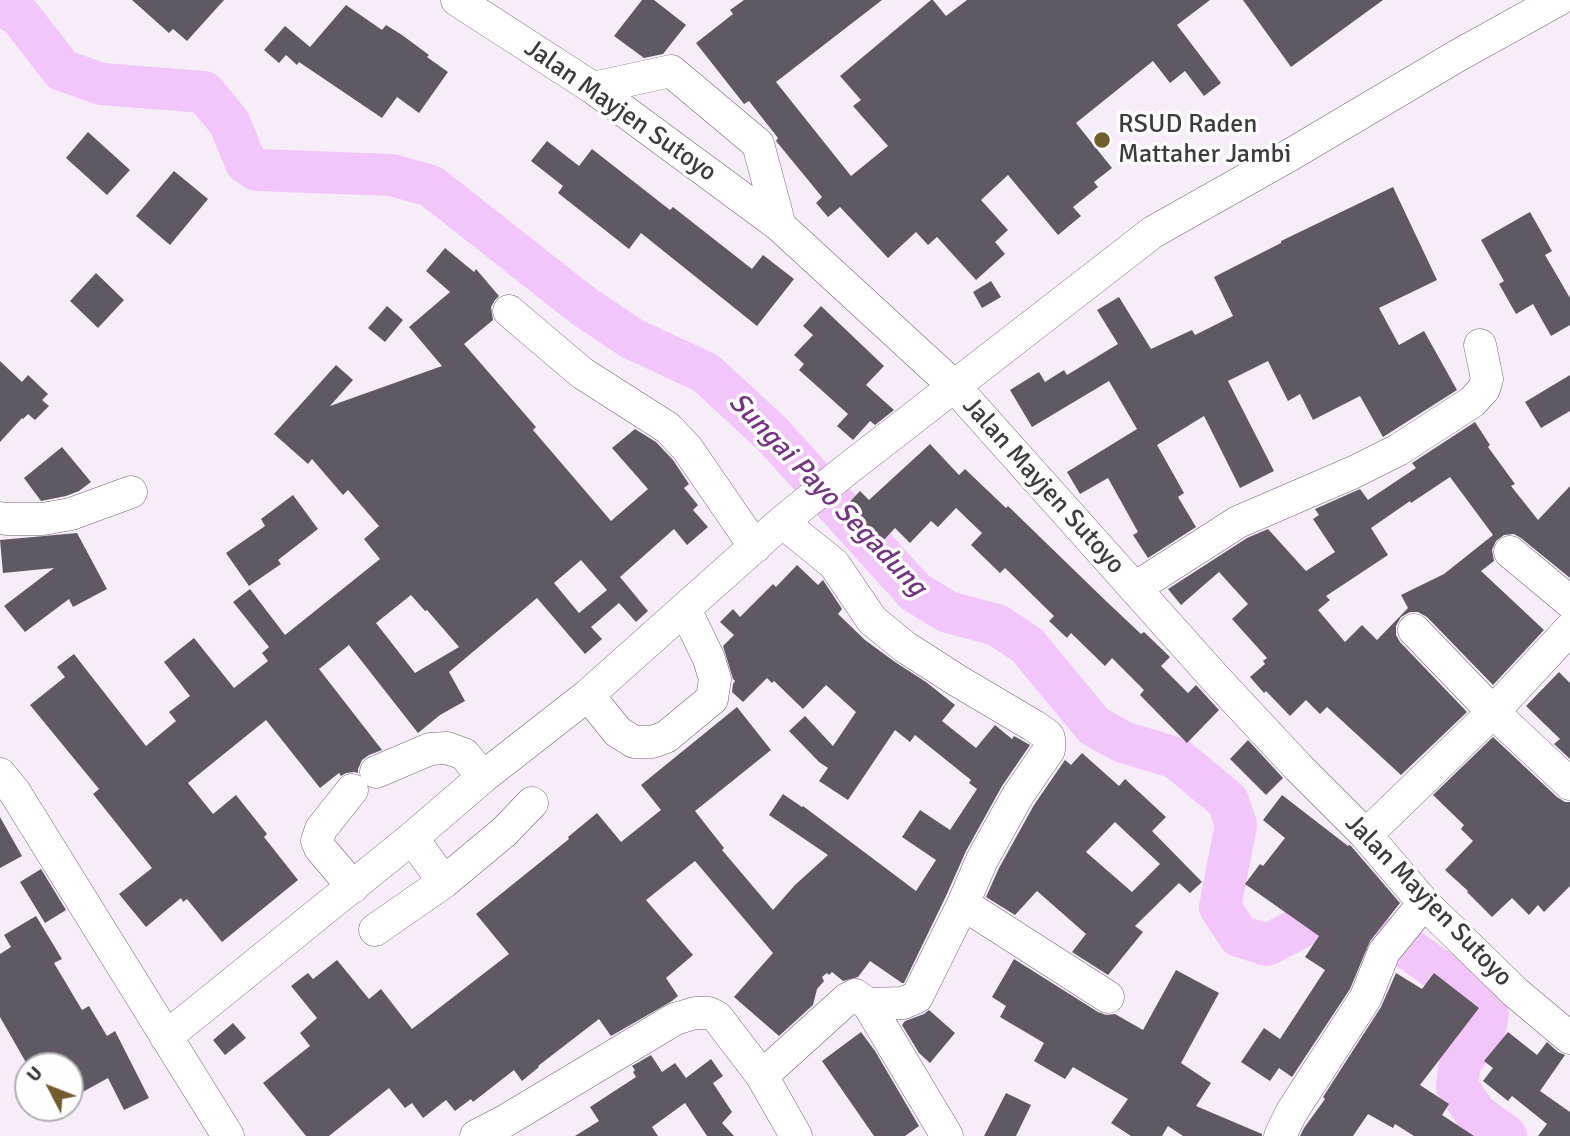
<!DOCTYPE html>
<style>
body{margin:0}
#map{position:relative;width:1570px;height:1136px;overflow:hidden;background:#f7edf9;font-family:Signika,sans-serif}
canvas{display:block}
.north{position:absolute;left:14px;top:1052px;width:70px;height:70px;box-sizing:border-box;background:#fefefe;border:2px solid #b1b0b2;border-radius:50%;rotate:312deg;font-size:19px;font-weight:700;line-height:28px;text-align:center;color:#3e3a3f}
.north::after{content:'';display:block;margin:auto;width:24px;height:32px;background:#735d2d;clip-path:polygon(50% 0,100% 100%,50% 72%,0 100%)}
</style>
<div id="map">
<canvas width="1570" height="1136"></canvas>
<div class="north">U</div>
</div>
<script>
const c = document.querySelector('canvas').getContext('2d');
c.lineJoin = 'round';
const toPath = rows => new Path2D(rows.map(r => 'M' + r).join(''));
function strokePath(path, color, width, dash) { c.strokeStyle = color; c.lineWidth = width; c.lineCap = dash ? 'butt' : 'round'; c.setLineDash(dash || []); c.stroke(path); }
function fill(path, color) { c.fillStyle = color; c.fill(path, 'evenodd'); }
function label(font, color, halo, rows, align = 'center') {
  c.font = font + ' Signika,sans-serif'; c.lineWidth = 7; c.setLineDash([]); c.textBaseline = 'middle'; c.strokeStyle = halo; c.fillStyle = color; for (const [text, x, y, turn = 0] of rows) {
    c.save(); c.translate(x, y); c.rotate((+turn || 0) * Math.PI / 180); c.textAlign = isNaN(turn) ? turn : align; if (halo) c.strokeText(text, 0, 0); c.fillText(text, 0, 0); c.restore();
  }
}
strokePath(toPath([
 [0,4,20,16,62,70,101,84,204,92,229,122,246,163,257,170,392,175,431,186,582,305,631,338,706,373,772,434,915,592,948,612,997,625,1027,645,1094,726,1123,742,1176,758,1228,801,1236,825,1220,907,1239,936,1267,945,1313,921,1330,917,1409,949,1480,1000,1488,1013,1485,1029,1460,1063,1457,1086,1476,1114,1506,1136]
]), '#f2c5fb', 42);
fill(toPath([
 [132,0,224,0,187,41,173,29,169,33],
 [642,0,654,0,686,25,663,54,644,58,614,36],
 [744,0,882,0,776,82,851,176,888,146,853,106,861,100,840,76,931,0,933,0,946,16,967,0,1210,0,1177,25,1221,83,1204,96,1185,71,1170,83,1153,61,1076,123,1112,168,1094,182,1098,187,1073,207,1081,216,1058,235,1008,175,981,200,1008,230,995,242,1005,254,976,280,937,237,928,245,916,232,888,258,840,207,828,217,816,203,822,197,776,141,778,138,749,101,744,104,696,43,733,14,730,10],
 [1243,0,1383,0,1291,67],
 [346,5,382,30,386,25,402,35,429,55,427,57,448,72,419,113,397,97,382,118,299,62,297,65,286,55,279,63,264,50,285,26,310,47],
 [88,132,130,170,107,195,66,158],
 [547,141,579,166,592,149,670,210,673,207,752,269,763,255,794,279,757,326,641,233,629,249,558,193,563,186,531,161],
 [174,171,208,199,170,245,136,216],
 [1393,187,1437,280,1379,308,1399,345,1424,331,1457,390,1383,437,1360,396,1313,420,1300,394,1288,401,1268,361,1228,381,1274,471,1240,488,1204,416,1157,445,1184,493,1178,497,1196,527,1148,558,1133,535,1138,532,1108,478,1080,494,1067,472,1137,429,1109,381,1032,427,1010,390,1039,372,1045,382,1064,370,1067,375,1118,344,1097,310,1119,297,1151,349,1192,330,1195,335,1233,316,1214,277,1281,243,1281,241],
 [1530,212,1552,251,1545,255,1570,298,1570,325,1551,336,1533,304,1516,314,1499,284,1504,281,1481,240],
 [445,248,474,272,476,269,499,296,495,300,491,307,493,320,464,344,536,427,533,430,611,521,648,489,612,448,635,429,656,442,673,460,689,484,684,488,698,505,693,510,708,527,687,545,674,529,620,577,648,611,636,622,619,603,591,627,602,639,585,654,537,598,449,672,465,701,440,715,418,733,349,645,319,669,382,750,369,755,362,760,358,769,358,773,354,772,346,773,341,776,339,773,320,788,266,720,188,783,213,814,236,795,267,834,264,837,298,880,222,942,187,899,183,902,181,898,146,927,119,894,152,868,93,794,99,789,30,705,65,677,57,667,74,654,146,746,176,721,169,712,190,696,164,662,194,638,234,688,268,661,262,653,269,647,233,602,250,589,285,635,380,559,364,539,379,526,348,490,343,495,312,459,308,464,274,434,336,365,353,380,330,406,442,366,409,327,450,292,426,271],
 [581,560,607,590,579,613,554,583],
 [411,595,425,611,427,610,459,647,415,673,376,623],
 [96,273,124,300,98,328,70,301],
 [991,281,1001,297,982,308,973,292],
 [387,306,403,320,385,342,368,328],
 [821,306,884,366,866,385,894,410,875,425,870,421,853,440,837,426,848,414,799,370,804,364,794,355,813,335,803,326],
 [0,361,22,382,28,375,48,394,42,400,49,406,35,420,28,414,23,419,22,418,0,442],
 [1570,375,1570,411,1541,428,1525,402],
 [1475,422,1490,445,1488,447,1515,484,1511,486,1538,520,1570,486,1570,578,1521,538,1514,534,1504,535,1496,541,1492,550,1494,561,1481,571,1544,630,1493,685,1427,617,1418,612,1410,612,1401,617,1396,626,1396,635,1400,642,1467,712,1401,775,1327,707,1320,714,1306,700,1290,716,1266,691,1264,693,1250,677,1265,664,1263,661,1267,658,1232,619,1248,604,1219,572,1181,605,1168,589,1247,538,1268,529,1306,571,1335,552,1313,519,1319,515,1315,509,1360,489,1368,500,1416,468,1412,463],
 [1450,477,1493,535,1444,574,1401,595,1408,608,1377,640,1362,625,1345,642,1318,610,1330,600,1326,596,1388,555,1371,528,1410,501,1411,503],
 [930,444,959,475,965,469,1006,508,1008,506,1107,602,1141,634,1144,632,1170,657,1161,666,1188,693,1196,685,1219,710,1187,743,1140,695,1144,690,1112,658,1105,666,1071,633,1067,638,1049,621,1054,616,1005,568,1000,573,971,545,982,533,956,508,938,527,931,521,910,543,895,528,881,543,846,506,860,491,869,500],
 [62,447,91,482,79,491,66,496,41,501,24,478],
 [293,495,318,529,278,560,281,564,249,586,226,553,265,526,261,519],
 [77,533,107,589,73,607,69,599,25,632,4,606,54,568,3,573,0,540],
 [797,565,818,585,823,580,842,609,838,614,865,640,895,662,926,682,955,705,942,721,976,748,995,725,1012,739,1014,736,1030,745,1002,786,966,851,946,896,904,983,902,983,870,961,858,977,843,981,832,972,829,975,827,973,822,977,824,981,817,989,813,1005,779,1036,734,997,773,953,695,861,646,900,693,955,666,978,678,996,672,1001,611,1036,599,1019,538,1066,539,1067,522,1081,514,1070,473,1102,471,1099,455,1111,446,1100,423,1118,412,1103,405,1108,389,1088,329,1136,306,1136,263,1083,310,1046,300,1033,317,1018,291,986,308,973,313,979,337,960,369,999,381,989,412,1029,509,954,476,914,569,839,568,837,597,813,621,842,661,810,641,785,737,707,771,750,695,811,724,848,722,850,773,910,795,885,828,855,769,815,783,794,802,807,803,806,916,891,936,860,902,837,920,810,950,830,977,789,969,783,971,780,915,735,910,742,895,730,848,800,819,781,828,768,819,762,789,731,805,716,833,746,856,712,826,685,803,709,774,681,772,683,767,678,743,702,732,692,733,684,735,681,733,679,723,646,734,635,720,622,733,609,740,617,773,584,776,587],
 [1559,672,1570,683,1570,759,1554,744,1560,739,1526,706],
 [1493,737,1557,797,1565,802,1570,802,1570,886,1544,912,1538,905,1529,915,1512,898,1492,917,1467,892,1468,891,1445,870,1473,841,1461,829,1464,825,1433,795],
 [1248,740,1283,778,1266,795,1230,759],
 [1082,753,1119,786,1125,779,1166,817,1152,831,1202,882,1190,893,1179,883,1135,926,1143,932,1108,975,1072,952,1086,934,1037,891,1015,915,986,897,999,868,1034,805,1065,760,1071,765],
 [1115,822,1160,864,1132,892,1086,852],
 [1282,795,1348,846,1349,845,1351,846,1400,903,1370,941,1350,989,1292,1077,1279,1068,1270,1081,1241,1062,1264,1028,1280,1039,1325,970,1305,957,1319,936,1245,884,1260,864,1263,866,1285,838,1263,820],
 [0,817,22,856,0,868],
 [41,869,66,910,45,923,20,882],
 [36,916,62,959,54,963,82,1010,89,1006,107,1036,115,1031,149,1098,124,1110,108,1078,70,1099,70,1066,28,1066,0,1017,0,954,11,947,4,935],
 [1014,959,1098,1012,1106,1015,1115,1014,1143,1030,1176,970,1219,993,1181,1063,1211,1083,1196,1106,1262,1134,1262,1136,1183,1136,1168,1126,1162,1136,1131,1136,1111,1123,1128,1099,1073,1067,1065,1079,1034,1061,1044,1043,1000,1017,1006,1006,992,997],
 [1396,973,1422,989,1434,973,1479,1008,1420,1085,1449,1104,1442,1115,1474,1136,1414,1136,1395,1124,1393,1128,1368,1114,1353,1136,1300,1136,1304,1128,1325,1099,1323,1097,1381,1007],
 [929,1010,955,1033,930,1063,919,1053,902,1025,905,1021,924,1014],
 [233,1023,246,1038,225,1055,213,1040],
 [861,1032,875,1051,919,1126,905,1136,874,1136,822,1061],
 [1508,1032,1537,1055,1547,1042,1558,1052,1565,1055,1540,1091,1570,1112,1570,1136,1538,1136,1547,1124,1512,1096,1508,1101,1483,1081,1493,1068,1484,1061],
 [651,1055,662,1072,675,1063,686,1078,711,1059,723,1076,713,1083,732,1112,722,1123,734,1136,707,1136,685,1103,652,1127,658,1136,575,1136,599,1121,590,1107,636,1077,633,1072,635,1070,632,1066],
 [1006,1093,1031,1105,1016,1136,984,1136]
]), '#605862');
const minor = toPath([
 [457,0,593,88,780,226,954,386,1215,678,1298,767,1366,835,1424,903,1515,992,1570,1038],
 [593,88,671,71,758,144,780,226],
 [509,311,582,373,668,428,687,448,755,547],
 [0,518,7,519,43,519,71,514,131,492],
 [782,522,834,564,872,620,905,647,958,681,1034,726,1047,735,1049,738,1049,750,1018,795,982,860,963,904,917,997,903,1003,868,1004],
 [1510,552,1570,602],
 [1135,588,1238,522,1354,472,1398,450,1472,402,1484,389,1487,379,1480,345],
 [1414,630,1493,712,1570,784],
 [588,695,618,732,634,742,652,742,666,737,712,699,715,679,709,659,685,609],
 [376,772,430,749,447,748,464,754,483,777],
 [0,774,14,791,228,1136],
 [352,790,321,829,317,841,320,848,353,887],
 [1366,835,1493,712,1570,629],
 [412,838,444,882],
 [963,904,1108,997],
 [375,930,444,882,504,832,532,803],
 [166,1037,412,838,483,777,588,695,782,522,845,471,1153,232,1290,155,1457,56,1558,0],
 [762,1076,847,999,855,995,868,1004,947,1136],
 [476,1136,505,1121,675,1019,695,1013,709,1013,717,1017,762,1076,796,1136],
 [1280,1136,1291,1113,1366,997,1384,952,1424,903]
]);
strokePath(minor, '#6f6671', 33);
strokePath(minor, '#fff', 32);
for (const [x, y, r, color] of [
 [1102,140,9,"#735d2d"]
]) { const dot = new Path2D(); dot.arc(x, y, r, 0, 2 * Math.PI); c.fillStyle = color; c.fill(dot); strokePath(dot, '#fefefe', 2.5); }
label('26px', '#3e3a3f', '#fefefe', [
 ["Jalan Mayjen Sutoyo",620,111,35],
 ["Jalan Mayjen Sutoyo",1043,486,48],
 ["Jalan Mayjen Sutoyo",1428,901,46]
]);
label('26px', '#3e3a3f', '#fefefe', [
 ["RSUD Raden",1118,125],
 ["Mattaher Jambi",1118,155]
], 'left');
label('italic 28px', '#753483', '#fefefe', [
 ["Sungai Payo Segadung",827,495,46]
]);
</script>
